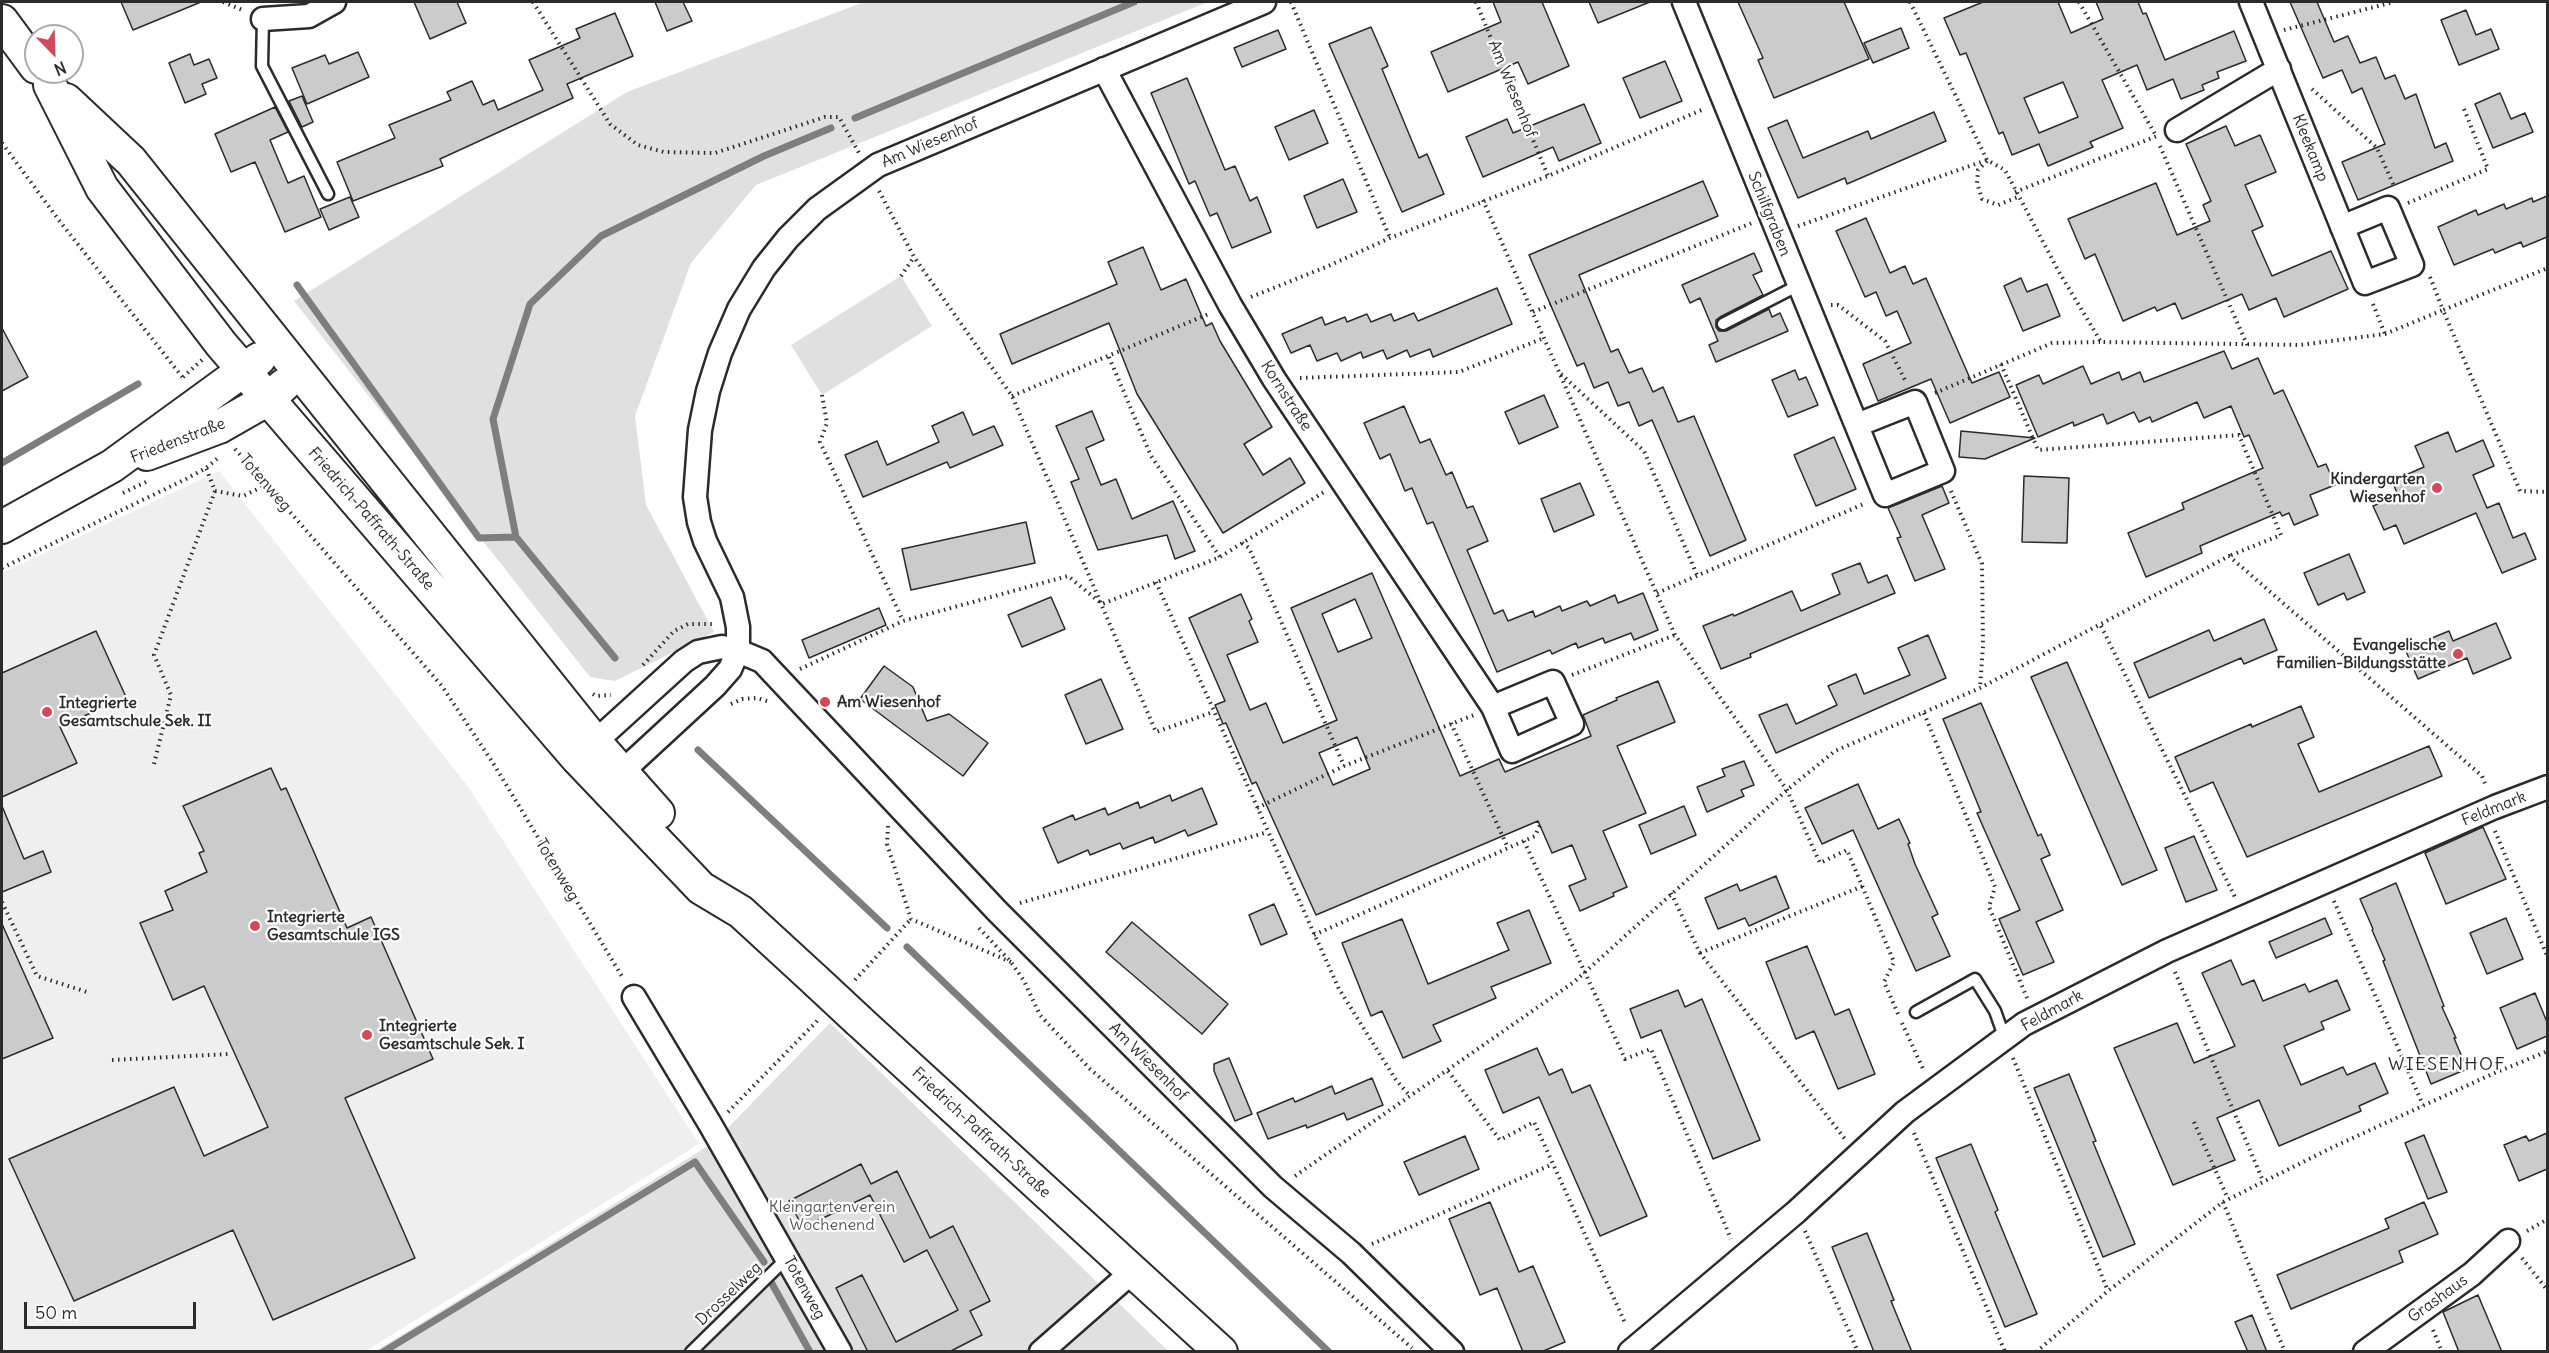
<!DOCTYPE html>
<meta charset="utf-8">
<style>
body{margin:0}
#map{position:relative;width:2549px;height:1353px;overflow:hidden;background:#fff;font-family:Delius,sans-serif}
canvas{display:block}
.frame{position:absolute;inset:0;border:3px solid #2b2b2b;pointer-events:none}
.north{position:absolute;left:24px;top:24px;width:60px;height:60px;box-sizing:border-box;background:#fff;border:2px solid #aaa;border-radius:50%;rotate:157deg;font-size:16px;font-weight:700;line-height:24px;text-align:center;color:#2b2b2b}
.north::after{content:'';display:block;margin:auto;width:21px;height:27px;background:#d1495b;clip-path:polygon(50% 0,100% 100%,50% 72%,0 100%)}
.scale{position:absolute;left:24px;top:1302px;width:172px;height:27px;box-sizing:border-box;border:3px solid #2b2b2b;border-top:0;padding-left:8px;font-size:18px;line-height:21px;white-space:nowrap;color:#2b2b2b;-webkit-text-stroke:4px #fff;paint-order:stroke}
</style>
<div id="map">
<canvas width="2549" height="1353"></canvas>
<div class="frame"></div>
<div class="north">N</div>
<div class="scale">50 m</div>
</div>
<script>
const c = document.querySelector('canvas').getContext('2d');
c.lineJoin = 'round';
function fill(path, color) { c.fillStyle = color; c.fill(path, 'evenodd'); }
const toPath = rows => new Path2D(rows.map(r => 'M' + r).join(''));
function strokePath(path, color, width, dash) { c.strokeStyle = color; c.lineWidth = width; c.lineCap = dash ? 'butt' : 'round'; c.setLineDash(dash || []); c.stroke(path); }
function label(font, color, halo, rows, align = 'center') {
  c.font = font + ' Delius,sans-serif'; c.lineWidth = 4.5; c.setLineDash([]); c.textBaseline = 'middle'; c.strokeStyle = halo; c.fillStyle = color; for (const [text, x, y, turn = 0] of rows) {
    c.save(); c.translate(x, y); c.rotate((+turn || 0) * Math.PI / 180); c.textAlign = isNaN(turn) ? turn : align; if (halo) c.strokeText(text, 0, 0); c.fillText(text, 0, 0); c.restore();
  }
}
fill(toPath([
 [219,471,469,788,699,1144,366,1351,2,1351,2,573]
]), '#efefef');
fill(toPath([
 [864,2,1208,2,756,185,691,263,635,416,646,505,714,632,615,681,590,677,294,301,627,92],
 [901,276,932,326,822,395,791,345],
 [830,1023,1168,1351,374,1352,713,1143]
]), '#e0e0e0');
strokePath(toPath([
 [855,118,1134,2],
 [297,285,479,538,516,537],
 [2,463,138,384],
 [615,658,516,537,493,419,530,304,601,236,764,156,831,128],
 [698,750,887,928],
 [907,947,1329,1352],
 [771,1282,810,1352],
 [383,1352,695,1162,764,1262]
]), '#7e7e7e', 7);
const building = toPath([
 [121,2,201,2,133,30,121,2],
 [414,2,457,2,466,23,430,39,414,2],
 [655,2,683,2,692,21,667,31,655,2],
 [1493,2,1542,2,1569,66,1528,84,1518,62,1448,92,1431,52,1501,22,1493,2],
 [1589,2,1650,2,1598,23,1589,2],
 [1738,2,1844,2,1869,59,1774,98,1758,60,1763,58,1738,2],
 [1983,2,2058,2,2071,33,2103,19,2096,2,2138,2,2143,14,2146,13,2165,60,2234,31,2246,61,2217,72,2219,78,2202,85,2204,90,2181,99,2173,79,2147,90,2137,65,2102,80,2123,128,2090,142,2093,147,2048,166,2039,144,2012,155,2003,132,1999,134,1966,53,1960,55,1944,18,1983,2],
 [2063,82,2078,117,2039,133,2024,98,2063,82],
 [2290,2,2317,2,2334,42,2348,36,2360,63,2376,57,2385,79,2395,75,2405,99,2416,94,2435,148,2446,143,2453,161,2358,200,2342,162,2385,144,2362,88,2352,93,2342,70,2323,78,2290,2],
 [2466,10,2476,35,2491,29,2499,49,2459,65,2441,20,2466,10],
 [615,13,633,56,567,84,573,98,440,159,443,166,353,201,337,162,395,138,389,125,451,100,447,92,472,81,483,105,494,100,498,110,543,90,529,60,580,38,576,29,615,13],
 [1371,27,1388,66,1382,69,1419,158,1427,154,1444,194,1402,212,1329,44,1371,27],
 [1901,28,1909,48,1873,63,1864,43,1901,28],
 [1278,30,1286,49,1242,67,1234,48,1278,30],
 [358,52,369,77,307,104,292,68,325,55,329,64,358,52],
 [190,54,194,65,209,59,217,78,202,84,206,94,185,103,169,63,190,54],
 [1665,61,1682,101,1640,118,1623,78,1665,61],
 [1187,78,1225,170,1235,166,1250,201,1257,197,1271,232,1232,248,1217,213,1210,216,1195,181,1189,184,1151,93,1187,78],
 [2500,93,2511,119,2525,113,2533,132,2493,148,2475,104,2500,93],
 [302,96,313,122,302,127,289,101,302,96],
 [1584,104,1601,143,1559,161,1553,147,1483,177,1466,137,1507,119,1513,133,1584,104],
 [275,107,288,132,270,140,288,183,304,176,321,217,285,232,255,162,231,172,215,134,275,107],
 [1314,110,1328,143,1289,160,1275,127,1314,110],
 [1934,112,1946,141,1847,184,1845,178,1798,198,1768,128,1787,120,1803,158,1868,131,1871,139,1934,112],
 [2226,126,2235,146,2260,135,2276,172,2245,185,2263,226,2252,231,2272,276,2331,251,2348,289,2284,317,2276,298,2249,310,2242,294,2182,319,2175,303,2157,311,2155,307,2123,321,2095,254,2085,259,2068,219,2156,183,2177,235,2210,221,2203,205,2211,201,2186,144,2226,126],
 [1343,179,1357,212,1317,228,1304,196,1343,179],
 [1703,181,1718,216,1579,275,1611,352,1618,349,1629,373,1642,368,1653,392,1663,387,1678,422,1694,416,1746,540,1710,556,1652,420,1639,426,1629,402,1618,406,1608,382,1594,388,1584,363,1577,366,1529,255,1703,181],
 [2547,196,2547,237,2523,247,2521,242,2495,253,2493,249,2454,265,2438,227,2476,210,2478,215,2504,204,2506,209,2532,198,2533,202,2547,196],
 [350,197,359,217,329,230,320,209,350,197],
 [1866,218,1890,273,1905,266,1913,284,1926,278,1972,383,1999,372,2010,397,1950,423,1931,379,1878,401,1863,364,1911,343,1897,311,1886,316,1876,292,1865,297,1836,231,1866,218],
 [1143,247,1161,290,1186,279,1206,326,1212,323,1220,341,1272,427,1244,444,1263,475,1290,458,1305,483,1223,533,1137,394,1109,323,1012,364,1000,334,1117,284,1108,262,1143,247],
 [1754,253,1762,271,1753,275,1763,295,1720,317,1716,320,1716,327,1719,331,1726,331,1769,309,1772,317,1780,313,1788,331,1716,362,1709,345,1718,341,1700,298,1690,303,1682,285,1754,253],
 [2021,278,2027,292,2047,284,2060,316,2023,331,2004,286,2021,278],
 [1497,288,1512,324,1433,357,1430,349,1410,357,1407,350,1387,359,1383,350,1363,358,1361,352,1341,361,1337,353,1317,361,1310,345,1291,353,1282,334,1322,317,1325,325,1345,317,1347,322,1367,314,1371,322,1391,314,1394,321,1414,313,1418,321,1497,288],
 [2,328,28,377,2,391,2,328],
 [2224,351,2232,369,2258,358,2274,394,2283,390,2318,467,2326,464,2335,485,2310,495,2318,515,2294,525,2289,513,2282,516,2280,512,2200,546,2202,553,2146,577,2128,533,2184,509,2182,503,2263,468,2249,435,2244,437,2231,406,2204,418,2197,402,2152,422,2150,417,2139,422,2134,412,2107,424,2103,414,2074,426,2073,422,2038,437,2016,385,2039,375,2043,384,2083,366,2091,384,2119,372,2122,380,2140,372,2144,382,2224,351],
 [1795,370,1799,380,1806,377,1818,405,1788,417,1772,380,1795,370],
 [1544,395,1558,427,1519,444,1505,412,1544,395],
 [1404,406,1420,443,1430,439,1446,475,1452,472,1467,508,1473,506,1488,541,1467,550,1494,614,1503,610,1508,621,1533,611,1535,617,1560,606,1562,611,1587,601,1590,606,1615,595,1618,603,1643,593,1658,630,1634,640,1631,633,1605,643,1603,638,1578,648,1576,643,1552,654,1550,650,1497,672,1433,522,1427,524,1412,488,1405,491,1390,454,1380,459,1364,423,1404,406],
 [1092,411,1104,440,1086,448,1101,485,1116,479,1132,519,1173,501,1195,551,1175,559,1167,535,1098,550,1071,482,1079,479,1056,426,1092,411],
 [963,412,973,435,994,426,1003,445,950,468,947,462,863,497,845,455,877,441,887,465,939,442,932,426,963,412],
 [1961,431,2035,438,1985,459,1959,457,1961,431],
 [2448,432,2456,452,2483,440,2494,466,2473,475,2487,508,2499,503,2513,538,2525,533,2536,559,2502,573,2476,513,2404,544,2396,525,2384,530,2373,506,2398,495,2392,481,2424,467,2415,446,2448,432],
 [1834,437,1856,489,1816,506,1794,455,1834,437],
 [2024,476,2069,478,2067,543,2022,542,2024,476],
 [1580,483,1594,515,1554,532,1541,499,1580,483],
 [1942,486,1949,503,1922,515,1945,569,1915,581,1897,538,1901,537,1888,508,1942,486],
 [1026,522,1035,563,911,590,902,549,1026,522],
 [2349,554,2365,592,2347,600,2344,593,2318,605,2304,573,2349,554],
 [1860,563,1868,583,1887,575,1895,593,1750,654,1751,657,1721,669,1703,626,1733,614,1734,616,1792,591,1801,611,1840,594,1832,574,1860,563],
 [1372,573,1460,776,1499,759,1505,772,1591,736,1583,715,1617,700,1616,698,1658,681,1675,722,1617,746,1646,813,1603,831,1627,887,1613,893,1614,896,1580,911,1569,886,1586,879,1572,845,1552,853,1538,821,1316,915,1256,782,1252,784,1226,723,1223,724,1215,705,1225,701,1189,618,1241,594,1252,619,1249,621,1258,642,1227,655,1250,710,1266,703,1283,743,1337,720,1291,608,1372,573],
 [1355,599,1372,638,1338,652,1322,614,1355,599],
 [1357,737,1370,769,1333,785,1319,753,1357,737],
 [1051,597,1065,629,1022,647,1008,615,1051,597],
 [879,608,886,625,809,658,802,640,879,608],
 [2264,619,2277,650,2244,664,2241,658,2149,698,2134,663,2209,630,2214,641,2264,619],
 [2496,623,2511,658,2473,674,2467,658,2418,679,2405,649,2449,631,2453,641,2496,623],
 [96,631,126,697,60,727,77,763,2,797,2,673,96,631],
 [1928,635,1946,678,1776,753,1759,715,1787,704,1796,724,1837,705,1828,686,1856,674,1864,694,1910,675,1898,648,1928,635],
 [2067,662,2157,870,2122,885,2031,677,2067,662],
 [884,666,913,687,927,721,949,714,988,743,963,776,860,699,884,666],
 [1101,679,1123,729,1086,744,1065,695,1101,679],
 [1981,703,2038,836,2041,834,2050,855,2041,859,2063,910,2036,922,2054,962,2023,975,1999,919,2020,910,1977,813,1981,812,1943,719,1981,703],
 [2301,706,2314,737,2298,744,2319,792,2429,746,2442,776,2247,857,2213,782,2190,792,2175,757,2251,724,2252,727,2301,706],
 [1744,761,1754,785,1741,790,1744,796,1707,812,1697,787,1725,776,1722,769,1744,761],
 [271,768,281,790,286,788,347,928,371,917,433,1059,345,1098,415,1258,273,1320,233,1230,74,1301,9,1159,174,1087,204,1156,268,1127,204,986,173,1000,140,923,173,910,165,891,207,872,199,853,204,851,183,806,271,768],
 [1858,784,1878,829,1899,819,1910,843,1908,844,1915,864,1938,914,1932,917,1950,956,1916,971,1853,830,1822,844,1805,808,1858,784],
 [1202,788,1217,824,1188,836,1185,830,1155,843,1153,837,1123,849,1120,843,1090,855,1088,850,1058,863,1043,828,1073,815,1075,820,1105,808,1108,815,1138,802,1140,808,1170,795,1172,801,1202,788],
 [2,806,24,859,43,851,51,872,2,892,2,806],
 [1684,806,1696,835,1651,854,1639,825,1684,806],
 [2483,827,2506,879,2446,904,2425,853,2483,827],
 [2194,836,2217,890,2186,902,2165,848,2194,836],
 [1776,876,1789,908,1749,926,1745,918,1718,929,1705,898,1737,884,1740,891,1776,876],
 [2396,883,2444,1006,2442,1007,2456,1038,2454,1038,2467,1069,2431,1084,2383,961,2385,960,2372,930,2373,929,2360,899,2396,883],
 [1274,904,1287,934,1261,945,1249,915,1274,904],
 [1529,910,1551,963,1491,987,1496,998,1433,1025,1441,1041,1403,1058,1382,1011,1371,1016,1342,943,1402,919,1428,984,1509,950,1497,923,1529,910],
 [2325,918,2332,934,2276,958,2269,942,2325,918],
 [2506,918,2523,959,2487,974,2470,933,2506,918],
 [1132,922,1228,1004,1202,1034,1106,952,1132,922],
 [2,924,53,1038,2,1059,2,924],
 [1807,946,1835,1015,1849,1009,1875,1074,1838,1089,1814,1031,1796,1039,1766,962,1807,946],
 [2231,960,2242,985,2254,980,2263,1001,2305,984,2309,992,2337,980,2350,1010,2321,1022,2324,1029,2284,1046,2301,1085,2343,1067,2347,1075,2375,1063,2388,1093,2359,1106,2361,1111,2279,1146,2259,1100,2217,1118,2235,1160,2173,1185,2114,1048,2177,1023,2194,1063,2235,1046,2202,973,2231,960],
 [1678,990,1685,1007,1702,999,1760,1140,1713,1159,1661,1030,1641,1038,1630,1009,1678,990],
 [2535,993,2547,1022,2547,1036,2517,1049,2500,1008,2535,993],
 [1537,1048,1549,1075,1562,1069,1572,1093,1590,1085,1647,1216,1600,1236,1539,1097,1503,1113,1485,1070,1537,1048],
 [1229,1058,1252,1114,1235,1121,1214,1071,1214,1064,1229,1058],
 [2069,1074,2096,1141,2093,1142,2135,1244,2103,1257,2034,1088,2069,1074],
 [1372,1078,1383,1105,1347,1120,1344,1113,1307,1128,1306,1125,1268,1139,1257,1113,1293,1098,1295,1102,1332,1086,1335,1094,1372,1078],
 [2547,1133,2547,1169,2519,1181,2504,1145,2526,1136,2529,1141,2547,1133],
 [2424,1135,2447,1192,2428,1199,2405,1143,2424,1135],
 [1465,1136,1479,1169,1419,1195,1404,1162,1465,1136],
 [1971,1144,1998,1210,1995,1212,2037,1314,2005,1327,1936,1158,1971,1144],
 [861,1164,871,1184,897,1171,930,1238,953,1226,990,1301,970,1311,982,1335,949,1352,868,1352,836,1288,862,1275,896,1342,958,1310,927,1250,904,1262,870,1195,803,1228,789,1201,861,1164],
 [1490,1202,1519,1272,1533,1266,1565,1342,1541,1352,1523,1352,1497,1288,1480,1295,1449,1219,1490,1202],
 [2424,1202,2438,1234,2399,1251,2403,1262,2291,1309,2277,1275,2389,1228,2385,1219,2424,1202],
 [1867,1233,1894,1300,1891,1301,1912,1352,1874,1352,1832,1247,1867,1233],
 [2478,1295,2502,1352,2459,1352,2443,1312,2478,1295],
 [2252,1315,2267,1352,2248,1352,2235,1322,2252,1315]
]);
fill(building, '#cbcbcb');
strokePath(building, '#2b2b2b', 1.5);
const lane = toPath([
 [263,19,262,66,328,194],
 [1723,324,1799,285],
 [1916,1012,1975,979,1995,1011,2005,1039],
 [691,1352,787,1258]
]);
const street = toPath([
 [1684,2,1885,495,1943,471,1915,402,1857,425],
 [2251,2,2365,283,2412,265,2388,208,2342,227],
 [263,19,309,16,334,2],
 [1104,69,1230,305,1274,379,1493,707,1512,751,1572,724,1553,682,1493,707],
 [2177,130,2279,69],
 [584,752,684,661,698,652,722,647,738,651,762,661,997,911,1273,1187,1351,1253,1452,1352],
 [611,782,715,686,730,669,738,651,738,627,732,597,705,541,699,522,695,497,700,430,708,391,720,353,739,309,764,268,788,238,817,209,878,165,1264,2],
 [634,997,710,1124,840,1352],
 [1041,1352,1132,1272],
 [1630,1352,1796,1212,1905,1112,2024,1024,2167,951,2495,807,2548,787],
 [2365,1352,2472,1274,2508,1241]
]);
const secondary = toPath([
 [2,21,36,67],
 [50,85,102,188,221,344,577,758,701,888,741,912,815,980],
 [66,100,131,161,595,742,658,813],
 [147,454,219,427,268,399,284,385],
 [2,527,112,466,259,359],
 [859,1021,1221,1352]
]);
strokePath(lane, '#2b2b2b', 15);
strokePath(street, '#2b2b2b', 27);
strokePath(secondary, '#2b2b2b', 36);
strokePath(toPath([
 [223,2,245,11],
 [533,2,610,124,638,145,664,152,715,153,825,117,839,117,859,153],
 [1291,2,1390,238],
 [1476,2,1548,176],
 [1910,2,1987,160,2005,170,2059,272,2101,342,2300,345,2385,334,2443,310,2520,491,2548,492],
 [2079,2,2155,134],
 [2284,30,2394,2],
 [2312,89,2377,148,2394,186],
 [2,143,58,219,183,378],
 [2160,146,2247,345],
 [1987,161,1978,170,1977,183,1982,199,1998,205,2018,197],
 [879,191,914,257,1012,396,1156,732,1213,712],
 [2015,192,2157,136],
 [1483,200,1675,635,1787,790,1820,863,1847,850,1894,962,1884,982,1899,1016],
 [2408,203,2488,169,2464,109],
 [1798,226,1987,160],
 [901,276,914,257],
 [2430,277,2443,310,2548,268],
 [1251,297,1326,267,1390,238,1548,176,1704,109],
 [2373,304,2385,334],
 [1831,305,1838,305,1885,341,1906,382],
 [1533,312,1752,223],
 [1109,357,1151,456,1220,557],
 [2001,364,2038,450,2239,435,2281,535,2229,556],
 [1561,374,1644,451,1697,575],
 [183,377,202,360],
 [1300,378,1459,372,1544,338],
 [1935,393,2052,343,2100,342],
 [822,395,827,423,820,442,903,621],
 [1012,396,1211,313],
 [235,449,442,686,493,763,623,978],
 [215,491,243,496,266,485],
 [1951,491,1982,564,1983,646,1980,688],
 [123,493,148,481],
 [1242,543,1249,548,1344,766],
 [2,568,186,479,206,468,218,458],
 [1156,582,1339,989,1396,1080,1410,1096],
 [1657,593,1866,503],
 [2101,626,2235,897],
 [643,665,674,631,688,624,714,624],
 [800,669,903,621,1068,576,1102,604,1220,557,1324,492],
 [1572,675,1675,635],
 [593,694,596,696,611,695],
 [731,704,742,699,757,698,767,701],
 [1924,713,1995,887,1989,907,2027,998],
 [1451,723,1508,848],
 [154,764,171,695,154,655,215,491,206,468],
 [1257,808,1344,766,1474,715],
 [888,826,887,844,911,919,1011,962],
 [2495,831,2548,958],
 [1524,841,1625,1059,1651,1049,1731,1239],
 [1671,893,1700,953,1845,1139],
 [2334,901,2423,1105],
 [2,902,37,976,87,992],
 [1020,903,1268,832],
 [979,928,1011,962,1024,981,1040,1015,1090,1069,1412,1348],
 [1314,935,1535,836,1541,823],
 [1700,953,1863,886],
 [2175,972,2263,1181],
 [855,980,911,919],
 [1902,1023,1924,1071],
 [2013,1058,2108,1291],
 [112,1060,229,1054],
 [1448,1071,1500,1140,1534,1122,1626,1325],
 [728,1112,819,1019],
 [2194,1122,2228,1199],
 [1914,1133,2005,1352],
 [1295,1176,1574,982,1787,790,1835,751,1980,688,2229,556,2482,776,2486,786],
 [2223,1202,2285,1352],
 [1805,1231,1858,1352],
 [2527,1231,2548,1219],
 [1372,1244,1553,1164],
 [2522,1258,2548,1291],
 [2433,1330,2442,1352],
 [2036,1352,2108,1291,2223,1202,2331,1148,2490,1075,2548,1051]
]), '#2b2b2b', 4, [1.5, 4.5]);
strokePath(lane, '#fff', 10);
strokePath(street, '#fff', 22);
strokePath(secondary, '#fff', 32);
const secondaryBridge = toPath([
 [815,980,859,1021]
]);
strokePath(secondaryBridge, '#2b2b2b', 36, []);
strokePath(secondaryBridge, '#fff', 32);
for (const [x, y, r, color] of [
 [2437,488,6,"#d1495b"],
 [2458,654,6,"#d1495b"],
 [825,702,6,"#d1495b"],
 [47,712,6,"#d1495b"],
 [255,926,6,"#d1495b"],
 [367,1035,6,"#d1495b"]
]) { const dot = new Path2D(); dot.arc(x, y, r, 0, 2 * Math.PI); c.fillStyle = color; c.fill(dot); strokePath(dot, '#fff', 2); }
label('16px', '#2b2b2b', '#fff', [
 ["Am Wiesenhof",1512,89,68],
 ["Am Wiesenhof",930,143,-23],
 ["Kleekamp",2310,148,68],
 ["Schilfgraben",1769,214,68],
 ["Kornstraße",1286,396,57],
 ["Friedenstraße",178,441,-21],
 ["Totenweg",265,483,49],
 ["Friedrich-Paffrath-Straße",371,519,49],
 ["Feldmark",2494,809,-22],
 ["Totenweg",557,870,59],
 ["Feldmark",2052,1011,-29],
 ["Am Wiesenhof",1148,1062,45],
 ["Friedrich-Paffrath-Straße",981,1133,43],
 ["Totenweg",804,1288,61],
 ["Drosselweg",729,1294,-44],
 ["Grashaus",2438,1299,-36]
]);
label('bold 16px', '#2b2b2b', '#fff', [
 ["Kindergarten",2425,479,"right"],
 ["Wiesenhof",2425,497,"right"],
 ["Evangelische",2446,645,"right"],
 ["Familien-Bildungsstätte",2446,663,"right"],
 ["Am Wiesenhof",837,702],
 ["Integrierte",59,703],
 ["Gesamtschule Sek. II",59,721],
 ["Integrierte",267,917],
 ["Gesamtschule IGS",267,935],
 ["Integrierte",379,1026],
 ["Gesamtschule Sek. I",379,1044]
], 'left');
label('16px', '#585858', '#fff', [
 ["Kleingartenverein",832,1207],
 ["Wochenend",832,1225]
]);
c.letterSpacing = '1.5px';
label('18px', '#2b2b2b', '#fff', [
 ["WIESENHOF",2447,1065]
]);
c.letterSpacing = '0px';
</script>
